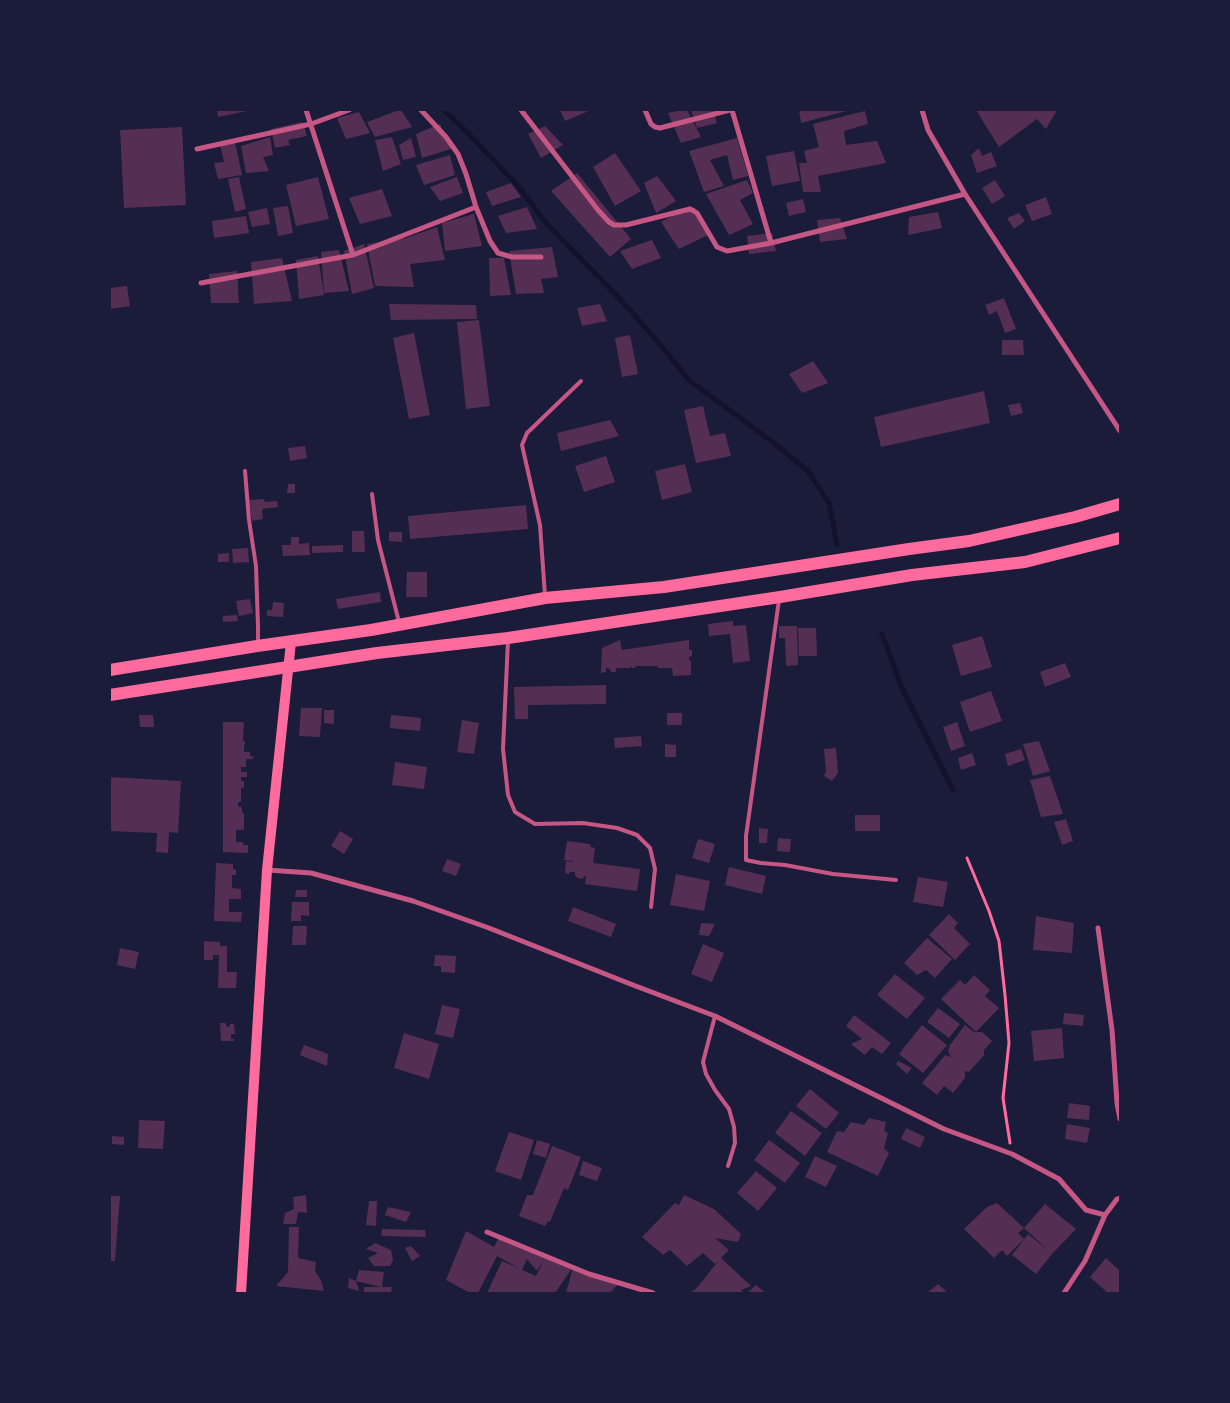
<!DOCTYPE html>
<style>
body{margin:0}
#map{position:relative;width:1230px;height:1403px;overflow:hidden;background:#1b1b3a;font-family:"Alegreya Sans",sans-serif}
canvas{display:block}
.frame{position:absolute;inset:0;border:111px solid #1b1b3a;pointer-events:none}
</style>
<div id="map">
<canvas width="1230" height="1403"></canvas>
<div class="frame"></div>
</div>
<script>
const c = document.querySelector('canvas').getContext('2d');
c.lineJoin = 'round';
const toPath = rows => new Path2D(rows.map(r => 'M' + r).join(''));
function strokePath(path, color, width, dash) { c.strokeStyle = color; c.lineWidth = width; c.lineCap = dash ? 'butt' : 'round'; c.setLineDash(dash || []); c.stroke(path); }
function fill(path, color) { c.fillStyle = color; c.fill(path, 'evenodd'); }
strokePath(toPath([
 [444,110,468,133,518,186,546,223,619,298,653,336,689,380,775,444,808,471,829,503,837,545],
 [882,634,902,688,953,790]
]), '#12122b', 5);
fill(toPath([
 [217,110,247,110,247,111,218,117],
 [399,110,401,110,412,127,375,137,367,122],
 [560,110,591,110,565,121],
 [683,110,687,110,701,137,681,143,668,113],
 [691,110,713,110,717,123,697,128],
 [799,110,846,110,846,111,801,123],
 [976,110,1057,110,1046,129,1037,119,999,147],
 [865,111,868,124,844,131,846,145,877,141,886,163,818,176,821,192,803,192,799,163,807,163,804,151,819,147,813,124],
 [359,112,370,133,346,139,337,118],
 [303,122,307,136,288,140,290,145,275,148,271,129],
 [440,124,451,149,422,158,416,134],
 [545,126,563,145,541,158,528,134],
 [182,127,186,205,124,208,120,130],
 [270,137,273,155,263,157,269,171,246,173,241,146],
 [392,137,401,164,383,171,375,140],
 [411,138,416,157,403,160,399,145],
 [737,138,748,176,733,180,727,155,710,160,724,186,704,192,689,151],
 [235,142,242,175,218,179,214,163,224,162,220,145],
 [979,148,982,156,991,152,997,166,977,173,971,155],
 [794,151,800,181,772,186,766,156],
 [615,153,641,191,615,206,593,167],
 [450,155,455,175,424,185,416,165],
 [577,173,631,239,610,257,551,191],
 [657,176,676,201,656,213,644,183],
 [239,177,246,209,235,212,228,179],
 [318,177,329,219,296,226,286,185],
 [457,177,463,193,440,201,430,187],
 [747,180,753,193,740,200,753,224,729,235,706,194],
 [995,180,1005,196,992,204,982,188],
 [511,183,521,197,492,206,486,192],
 [382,189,392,216,360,224,349,198],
 [1046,197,1052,214,1032,221,1025,205],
 [803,199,806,212,789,216,786,203],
 [288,206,293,233,278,236,273,208],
 [690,206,708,235,679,249,661,222],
 [527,207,537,229,506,233,498,216],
 [267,208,270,224,252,227,248,212],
 [938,212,942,228,908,235,909,217],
 [1019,213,1025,221,1014,229,1007,218],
 [474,214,482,246,445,251,442,223],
 [246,216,249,233,214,238,212,221],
 [840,218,847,239,820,242,817,220],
 [437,227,445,260,410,264,414,287,375,286,367,244,406,238],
 [772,233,776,251,749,254,747,236],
 [652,240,661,258,632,269,620,251],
 [364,244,374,288,352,294,344,251],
 [552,247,558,277,541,279,544,293,516,294,509,251],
 [339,250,349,291,324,293,321,252],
 [318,256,324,295,299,299,296,260],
 [282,258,292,301,254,304,251,262],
 [489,258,504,258,511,295,490,296],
 [237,271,239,303,211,303,209,274],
 [127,286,130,306,110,309,110,288],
 [1004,298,1016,329,1005,333,997,311,989,315,985,305],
 [389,304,476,305,477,319,391,320],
 [600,304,607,321,582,326,577,308],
 [479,320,490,406,466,409,457,322],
 [414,333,430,415,409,419,393,338],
 [630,335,638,374,622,377,615,338],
 [1002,340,1023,340,1024,355,1002,355],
 [813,361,828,383,802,393,789,374],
 [984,391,990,423,881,447,874,417],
 [1020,403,1023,413,1011,416,1008,405],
 [703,406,710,436,725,433,731,456,696,463,684,410],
 [610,420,619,436,561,451,557,433],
 [305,446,307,458,290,461,288,448],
 [606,456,615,482,584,492,575,466],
 [685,464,692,492,662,500,655,471],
 [288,484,295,484,295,493,287,493],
 [264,499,265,502,277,501,278,507,262,509,263,519,252,521,249,500],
 [526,505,528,529,410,539,408,516],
 [352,531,364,531,365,552,352,552],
 [389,532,402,532,402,542,389,541],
 [291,537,299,537,299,544,309,543,310,555,283,556,282,545,291,545],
 [343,545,343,552,312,553,312,546],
 [248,548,249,562,233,563,232,549],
 [229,553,229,562,218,562,218,554],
 [407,572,427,572,427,597,406,597],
 [380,592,381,602,338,609,336,599],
 [250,599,253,613,239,616,236,601],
 [273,602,284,603,283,617,267,616,267,610,272,610],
 [237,615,238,621,223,622,223,616],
 [733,621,733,626,746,625,750,661,733,663,730,634,709,636,708,624],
 [779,626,797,626,798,665,786,666,785,638,779,638],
 [798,628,816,628,817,656,799,656],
 [982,636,992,667,961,676,952,645],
 [620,640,622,650,689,640,689,650,692,650,692,656,689,657,689,661,691,661,691,675,673,676,672,668,658,668,658,666,635,666,636,668,632,668,631,666,630,668,616,668,616,672,611,672,610,669,606,668,606,672,601,673,602,648],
 [1065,663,1071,677,1045,687,1040,672],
 [606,685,606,704,528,705,528,719,515,719,514,687],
 [991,691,1002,721,970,732,960,702],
 [301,708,322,708,320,737,299,736],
 [324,710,334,710,334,724,324,723],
 [667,713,682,713,682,725,667,725],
 [139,715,153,715,154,727,140,727],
 [391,715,421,718,420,731,390,728],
 [462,720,479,723,474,754,457,752],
 [223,722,244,722,243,741,245,741,245,745,244,745,244,752,250,752,250,756,253,756,253,759,246,759,246,767,241,767,241,772,247,772,247,777,241,777,241,781,244,781,244,788,241,788,241,802,238,802,238,807,242,807,242,813,244,813,244,830,236,830,236,842,243,842,243,845,248,845,248,853,223,852],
 [957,722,965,746,951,751,943,727],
 [641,736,642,746,615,748,614,738],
 [1039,741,1050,771,1033,776,1023,744],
 [665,744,676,745,676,757,665,757],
 [836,748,838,773,832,781,824,776,826,771,824,749],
 [1021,749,1025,760,1008,766,1005,754],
 [972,753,976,765,961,770,958,758],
 [395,762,427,767,424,789,392,785],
 [1050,776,1063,814,1041,817,1030,780],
 [110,777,181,781,178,833,169,832,168,853,156,852,157,833,110,831],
 [855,815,880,815,880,831,855,831],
 [1066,819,1073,841,1062,845,1054,822],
 [759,828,768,829,767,843,759,843],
 [340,831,353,839,344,854,331,846],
 [778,838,791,839,790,852,777,851],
 [698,839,715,844,709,863,692,858],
 [567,841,590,844,591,847,595,848,593,863,640,869,637,891,585,884,586,876,584,876,583,879,578,878,575,876,575,872,570,872,569,874,565,873,566,861,573,862,573,861,564,860],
 [447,859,461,864,456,876,442,871],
 [216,863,233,864,233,869,236,870,236,875,232,875,232,888,241,889,241,899,229,899,229,912,242,912,241,922,214,921],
 [729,867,766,876,762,894,725,885],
 [676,874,710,881,704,911,670,905],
 [918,877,948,882,943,907,913,902],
 [296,890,307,890,307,897,295,897],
 [292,902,309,902,309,916,301,915,301,921,291,921],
 [573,907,616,924,611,937,568,921],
 [949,914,958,923,954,928,970,944,955,960,929,935],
 [1036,916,1074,923,1072,953,1033,950],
 [701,923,715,924,709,936,699,935],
 [293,926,307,926,306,945,292,945],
 [927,938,952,959,935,978,926,970,917,975,904,963],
 [204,941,220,942,220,946,227,946,227,972,237,972,236,988,218,988,219,955,213,955,213,960,204,960],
 [703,944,724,953,712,982,691,974],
 [120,948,139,952,135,969,117,965],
 [435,955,456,956,455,973,441,972,441,966,434,966],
 [895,974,925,998,907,1019,877,995],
 [974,975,990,990,985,996,999,1008,976,1032,941,999,960,980,965,985],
 [442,1005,460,1009,453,1038,435,1034],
 [938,1008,960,1024,949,1038,927,1022],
 [1064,1013,1084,1015,1083,1026,1063,1024],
 [854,1015,891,1043,882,1054,872,1047,865,1055,851,1044,862,1039,846,1026],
 [220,1023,225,1023,227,1027,229,1027,230,1024,234,1024,235,1034,231,1034,231,1039,234,1039,234,1041,221,1041],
 [922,1025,947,1045,923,1073,899,1054],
 [965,1025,974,1032,982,1032,992,1041,984,1050,984,1055,969,1072,965,1071,965,1078,953,1093,944,1086,937,1095,922,1083,945,1055,951,1057,948,1051,950,1045],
 [1062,1028,1064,1058,1034,1061,1031,1031],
 [404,1033,439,1044,429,1079,394,1068],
 [304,1045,328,1054,327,1066,300,1055],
 [898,1061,912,1068,907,1074,896,1064],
 [810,1089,839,1113,826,1129,796,1106],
 [1069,1103,1090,1106,1089,1120,1067,1118],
 [791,1111,822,1133,805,1156,775,1133],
 [869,1118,886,1122,884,1131,888,1133,884,1148,889,1153,878,1176,827,1152,837,1131,844,1132,851,1122,864,1125],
 [139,1120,165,1121,163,1149,138,1148],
 [1067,1124,1090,1128,1087,1143,1065,1139],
 [906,1128,925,1137,920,1148,901,1139],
 [509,1132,534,1140,521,1180,495,1171],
 [112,1136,124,1137,124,1145,112,1144],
 [537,1140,550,1144,546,1158,533,1154],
 [769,1140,800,1163,785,1183,754,1160],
 [552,1146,581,1157,568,1190,564,1188,550,1222,548,1221,545,1226,519,1216,527,1195,533,1195],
 [815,1156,837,1166,826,1187,805,1177],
 [583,1161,602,1168,597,1181,579,1175],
 [756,1171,777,1188,758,1211,737,1193],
 [306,1195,307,1213,298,1212,296,1224,283,1224,285,1213,294,1209,293,1197],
 [684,1195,714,1209,741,1234,738,1242,715,1238,729,1250,721,1258,751,1286,741,1290,744,1293,689,1293,696,1289,719,1260,715,1264,703,1253,687,1266,670,1250,663,1255,642,1237,675,1203,679,1205],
 [110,1196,120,1196,115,1261,110,1261],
 [369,1201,377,1201,376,1226,366,1225],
 [997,1203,1024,1228,1045,1204,1076,1229,1052,1254,1036,1274,1012,1255,1028,1234,1049,1251,1024,1228,1018,1233,1024,1239,1007,1256,1002,1250,994,1258,964,1229,987,1207],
 [388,1207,411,1212,406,1222,385,1215],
 [289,1227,299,1227,298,1258,316,1262,315,1271,321,1280,324,1291,276,1286,288,1272],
 [382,1229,425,1230,426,1237,381,1236],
 [466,1231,494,1247,499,1237,546,1256,619,1283,610,1293,566,1293,573,1267,555,1293,487,1293,502,1261,519,1268,497,1256,478,1293,470,1293,446,1280],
 [527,1259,537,1271,544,1260,536,1276,522,1270],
 [375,1243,391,1250,393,1260,390,1266,374,1266,368,1258,378,1253,366,1249],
 [411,1246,420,1256,412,1261,405,1248],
 [1106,1258,1120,1271,1120,1291,1118,1293,1108,1293,1090,1277],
 [359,1270,384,1272,382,1287,392,1287,391,1293,364,1293,364,1287,381,1287,356,1281],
 [349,1278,356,1281,359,1291,348,1288],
 [938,1284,948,1293,927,1293],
 [756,1285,766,1293,747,1293]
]), '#542f53');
strokePath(toPath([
 [967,858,989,911,999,941,1005,995,1009,1043,1003,1098,1010,1143]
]), '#ff6b9d', 3);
strokePath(toPath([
 [245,471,249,520,256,566,258,627,258,644],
 [372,494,378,540,399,622],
 [545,596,540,525,522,445,527,433,581,381],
 [779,600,746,836,746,860,761,863,785,865,833,874,896,880],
 [508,640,503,749,508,795,515,812,535,824,583,823,617,828,637,835,650,848,655,869,651,907],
 [715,1016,703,1062,706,1074,715,1090,729,1109,734,1127,735,1143,728,1166]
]), '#c65784', 4);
strokePath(toPath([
 [306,110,353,255],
 [421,110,446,137,458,154,466,174,476,207,490,241,498,253,512,257,541,257],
 [521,110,598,210,609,222,614,225,626,225,690,209,694,211,697,213,717,247,727,251,771,243,965,194],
 [645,110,651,124,655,127,660,128,730,110],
 [732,110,771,243],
 [922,110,928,130,965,194,1120,431],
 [197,149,311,124,349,110],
 [201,283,353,255,476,207],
 [267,870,311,873,413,901,489,928,633,985,715,1016,944,1129,1012,1154,1059,1179,1086,1210,1105,1215],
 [1098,928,1112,1030,1117,1103,1120,1119],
 [487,1232,589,1274,653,1293],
 [1064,1293,1085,1261,1105,1215,1117,1199,1120,1198]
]), '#c65784', 5);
strokePath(toPath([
 [241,1293,267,870,291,642]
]), '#ff6b9d', 10);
strokePath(toPath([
 [110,670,257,646,371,630,545,598,664,587,909,549,969,541,1075,517,1120,504],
 [110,695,377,653,508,638,780,597,912,575,1025,562,1120,538]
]), '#ff6b9d', 12);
</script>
